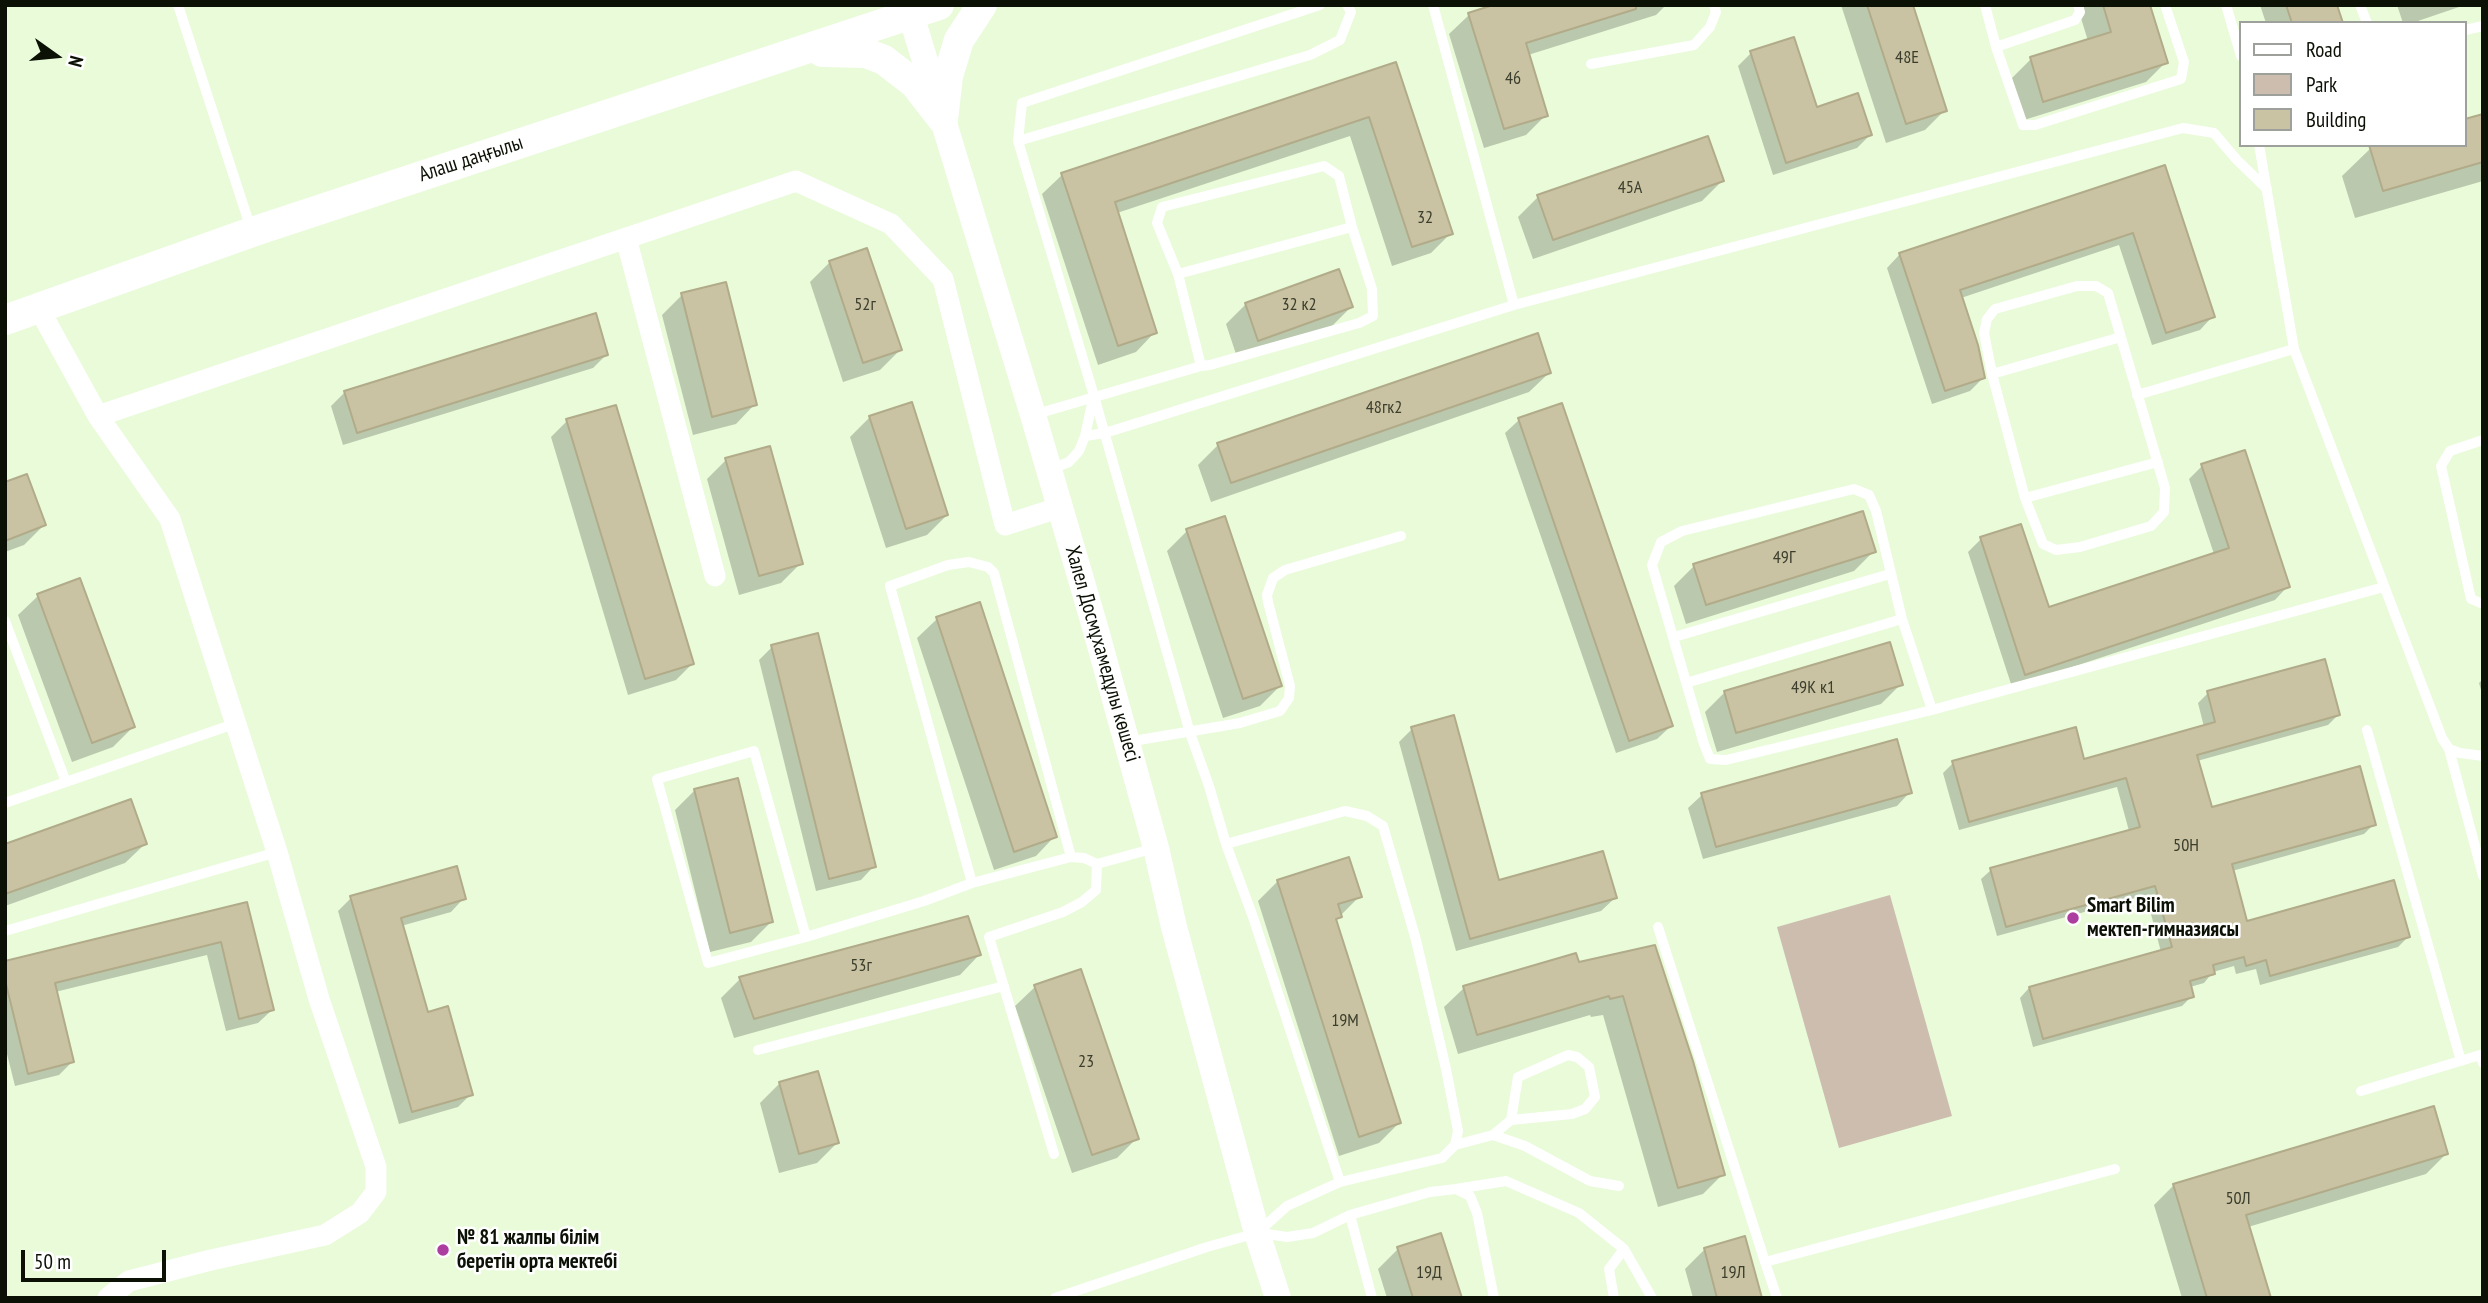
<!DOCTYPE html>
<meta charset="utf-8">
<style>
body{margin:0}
#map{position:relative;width:2488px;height:1303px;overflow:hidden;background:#e9fbd9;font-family:"PT Sans Narrow",sans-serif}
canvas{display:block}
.frame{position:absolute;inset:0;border:7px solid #0c1106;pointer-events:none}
.legend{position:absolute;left:2239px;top:21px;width:228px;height:126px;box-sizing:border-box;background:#fff;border:2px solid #9ea09b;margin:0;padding:9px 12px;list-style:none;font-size:21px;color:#0c1106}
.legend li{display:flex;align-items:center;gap:14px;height:35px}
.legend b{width:35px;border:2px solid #9ea09b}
.north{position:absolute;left:21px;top:21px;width:70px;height:70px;-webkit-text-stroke:5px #fff;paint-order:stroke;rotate:105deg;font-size:19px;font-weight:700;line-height:28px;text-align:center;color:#0c1106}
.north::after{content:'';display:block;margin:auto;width:24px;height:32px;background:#0c1106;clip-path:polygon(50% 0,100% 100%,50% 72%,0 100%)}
.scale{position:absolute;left:21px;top:1250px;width:145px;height:32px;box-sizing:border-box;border:4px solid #0c1106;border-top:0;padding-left:9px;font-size:21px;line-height:24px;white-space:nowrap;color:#0c1106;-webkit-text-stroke:5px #fff;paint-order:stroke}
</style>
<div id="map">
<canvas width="2488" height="1303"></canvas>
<div class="frame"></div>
<ul class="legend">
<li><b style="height:9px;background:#fff"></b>Road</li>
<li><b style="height:19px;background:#ccbdae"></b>Park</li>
<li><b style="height:19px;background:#c9c3a3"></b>Building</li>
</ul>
<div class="north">N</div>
<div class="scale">50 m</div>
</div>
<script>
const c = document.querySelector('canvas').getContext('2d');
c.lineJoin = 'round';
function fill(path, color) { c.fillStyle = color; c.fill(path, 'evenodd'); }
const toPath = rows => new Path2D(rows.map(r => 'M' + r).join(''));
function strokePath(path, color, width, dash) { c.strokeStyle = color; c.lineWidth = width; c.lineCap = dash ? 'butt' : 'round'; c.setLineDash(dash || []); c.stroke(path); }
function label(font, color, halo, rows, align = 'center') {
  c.font = font + ' "PT Sans Narrow",sans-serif'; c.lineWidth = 5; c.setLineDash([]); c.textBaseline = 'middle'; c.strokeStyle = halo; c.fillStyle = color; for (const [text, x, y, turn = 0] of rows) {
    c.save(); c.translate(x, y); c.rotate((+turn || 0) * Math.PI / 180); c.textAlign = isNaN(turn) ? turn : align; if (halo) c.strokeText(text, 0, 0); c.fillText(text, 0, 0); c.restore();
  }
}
fill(toPath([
 [1890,895,1952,1116,1839,1148,1777,927]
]), '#ccbdae');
fill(toPath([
 [1498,5,1666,5,1656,15,1528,55,1546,115,1526,135,1484,148,1449,34,1469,15],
 [1841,5,1911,5,1945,110,1925,130,1886,143],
 [2077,5,2148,5,2166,62,2146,82,2024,120,2011,79,2031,59,2088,41],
 [2260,5,2335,5,2341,23,2266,23],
 [2397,5,2465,5,2412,23,2403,23],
 [1751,53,1816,109,1870,135,1857,148,1773,175,1738,66],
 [1395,64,1451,233,1431,253,1392,266,1350,136,1117,213,1155,332,1136,352,1098,365,1042,194,1062,175],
 [2483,116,2483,181,2355,218,2342,176,2371,148,2465,145],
 [2164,167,2213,316,2200,330,2152,345,2119,245,1961,298,1983,378,1970,391,1932,404,1887,268,1900,254],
 [1722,181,1702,201,1533,259,1518,217,1538,197],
 [830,262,900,350,880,370,843,382,810,282],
 [682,295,755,404,736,424,693,435,662,315],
 [1246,304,1351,307,1331,327,1238,360,1226,324],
 [606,355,593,368,343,445,331,406,345,392],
 [1549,373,1529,392,1211,502,1198,465,1218,445],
 [870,417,947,515,927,535,886,548,850,437],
 [1519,420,1671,726,1657,739,1616,753,1505,433],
 [567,421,692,664,676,680,628,695,551,437],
 [726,460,801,563,781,583,739,595,707,479],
 [2202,466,2288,586,2275,600,2012,687,1968,552,1981,539,2048,609,2214,554,2189,479],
 [5,484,44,525,24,545,5,552],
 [1187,531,1280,686,1260,706,1223,718,1167,551],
 [1874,551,1854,571,1686,624,1674,586,1694,566],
 [79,580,133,727,113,747,72,762,18,615,38,596],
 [937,619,1055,836,1036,856,994,870,917,638],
 [772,647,874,866,861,880,816,891,759,660],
 [2483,679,2483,697,2479,683],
 [1901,684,1881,704,1717,752,1705,712,1725,692],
 [2208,693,2338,715,2328,725,2197,761,2210,809,2374,824,2364,834,2232,871,2246,923,2408,937,2398,947,2260,985,2256,969,2236,974,2234,966,2213,972,2204,983,2190,987,2192,996,2182,1006,2033,1047,2020,998,2029,988,2161,952,2146,895,1997,936,1981,879,1991,870,2129,831,2117,787,1959,830,1943,773,1953,763,2083,761,2204,727,2198,703],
 [1412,729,1498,882,1615,898,1601,911,1456,951,1399,742],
 [695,790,771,922,751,942,710,952,675,810],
 [1910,792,1897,806,1703,859,1688,808,1702,795],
 [145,844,125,863,5,906,5,846],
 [1278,881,1360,896,1335,921,1399,1123,1379,1143,1339,1156,1258,901],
 [351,898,464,898,451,912,401,926,427,1015,471,1094,458,1107,399,1124,338,911],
 [246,904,272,1010,258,1023,226,1031,207,955,55,992,72,1062,59,1075,15,1086,5,1046,5,963],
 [1654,947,1723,1174,1703,1194,1658,1207,1603,1015,1591,1017,1590,1015,1458,1054,1444,1007,1464,988],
 [979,955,960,975,734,1038,721,998,740,979],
 [1035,987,1137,1138,1117,1158,1072,1173,1015,1006],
 [780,1083,837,1143,817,1163,779,1173,760,1103],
 [2446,1154,2426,1174,2248,1227,2269,1298,2182,1298,2154,1205,2174,1185],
 [1398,1249,1460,1298,1387,1298,1378,1269],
 [1705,1249,1760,1298,1693,1298,1685,1269]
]), '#0003');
const building = toPath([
 [1493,5,1636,5,1636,9,1526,43,1548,116,1504,129,1468,13,1493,5],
 [1867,5,1913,5,1947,111,1906,124,1867,5],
 [2103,5,2150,5,2168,63,2043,102,2030,57,2111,32,2103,5],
 [2286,5,2337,5,2343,23,2292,23,2286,5],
 [1794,37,1817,107,1858,93,1872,135,1786,163,1750,51,1794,37],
 [1396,62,1453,234,1412,247,1369,117,1115,202,1157,333,1118,346,1061,173,1396,62],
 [2483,114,2483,162,2383,191,2369,145,2465,145,2465,119,2483,114],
 [1708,136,1724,181,1553,240,1537,195,1708,136],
 [2165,165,2215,317,2166,333,2133,233,1960,290,1978,345,1985,378,1945,391,1899,253,2165,165],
 [867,248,902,350,863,363,829,261,867,248],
 [1339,269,1353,307,1258,341,1245,303,1339,269],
 [726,282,757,405,712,417,681,293,726,282],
 [596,313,608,355,357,433,344,391,596,313],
 [1538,333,1551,373,1231,483,1217,443,1538,333],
 [912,402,948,515,906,529,869,416,912,402],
 [1562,403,1673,726,1629,741,1518,418,1562,403],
 [616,405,694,664,645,679,566,419,616,405],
 [770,446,803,564,759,576,725,458,770,446],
 [2245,450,2290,587,2025,675,1980,537,2021,524,2049,607,2229,548,2201,464,2245,450],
 [27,474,46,525,5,541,5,482,27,474],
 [1863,511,1876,552,1706,605,1693,564,1863,511],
 [1225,516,1282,686,1243,699,1186,529,1225,516],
 [80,578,135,727,92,743,37,594,80,578],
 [980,602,1057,837,1014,852,936,617,980,602],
 [818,633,876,867,829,879,771,645,818,633],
 [1890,642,1903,685,1736,733,1724,691,1890,642],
 [2325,659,2340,715,2197,755,2212,807,2360,766,2376,825,2232,864,2247,921,2394,880,2410,937,2270,976,2266,960,2246,966,2244,957,2228,961,2213,965,2215,974,2190,981,2194,997,2043,1039,2029,987,2172,947,2155,886,2006,927,1990,868,2140,827,2126,778,1969,822,1952,761,2076,727,2084,759,2215,722,2207,691,2325,659],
 [1454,715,1499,880,1603,851,1617,898,1470,939,1411,727,1454,715],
 [1897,739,1912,793,1716,847,1701,793,1897,739],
 [738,778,773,922,730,933,694,789,738,778],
 [131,799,147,844,5,894,5,844,131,799],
 [1349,857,1362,897,1338,904,1342,917,1336,919,1401,1123,1359,1137,1277,880,1349,857],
 [457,866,466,899,401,918,428,1012,448,1006,473,1095,412,1112,350,896,457,866],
 [247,902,274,1010,239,1019,221,942,55,983,74,1062,28,1074,5,980,5,961,247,902],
 [968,916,981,955,754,1019,739,977,968,916],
 [1655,945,1693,1061,1725,1175,1678,1188,1623,996,1610,999,1609,996,1477,1035,1463,986,1576,953,1579,962,1655,945],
 [1081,969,1139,1139,1092,1155,1034,985,1081,969],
 [818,1071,839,1143,799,1154,779,1082,818,1071],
 [2434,1106,2448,1154,2246,1215,2271,1298,2207,1298,2173,1184,2434,1106],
 [1441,1233,1462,1298,1413,1298,1397,1247,1441,1233],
 [1745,1236,1762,1298,1717,1298,1704,1248,1745,1236]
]);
fill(building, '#c9c3a3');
strokePath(building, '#b1ab89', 2);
strokePath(toPath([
 [178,5,251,229],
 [1433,5,1514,305],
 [1985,5,1996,47,2023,125,2035,125,2181,79,2184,62,2165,5],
 [2226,5,2241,56],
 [2360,5,2367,23],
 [2465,30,2483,26],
 [1996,47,2075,20,2080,12,2078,5],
 [1591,64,1694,45,1710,27,1716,12,1714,5],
 [1018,141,1022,103,1320,5],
 [2259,145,2294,349,2442,738,2449,749,2460,753,2483,756],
 [1178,274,1352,227],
 [2077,286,2096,286,2108,293,2165,488,2164,512,2151,526,2080,547,2056,550,2043,544,2025,498,1992,374,1984,333,1987,319,1995,309,2077,286],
 [1992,374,2121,337],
 [2137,395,2294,349],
 [1033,415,1201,366,1210,365,1359,323,1373,316,1372,289,1352,227,1339,176,1324,166,1162,207,1157,223,1178,274,1201,366],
 [1085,436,1105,433,1514,305,2183,128,2214,133,2237,160,2267,189],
 [2483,440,2450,451,2441,466,2471,599,2483,604],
 [1051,469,1069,462,1079,451,1085,436,1093,399],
 [2025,498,2158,462],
 [5,621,66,782],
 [1674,637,1890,574],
 [1686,683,1902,619],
 [1932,710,1902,619,1876,511,1869,495,1854,489,1682,531,1661,542,1652,565,1704,744,1710,759,1726,760,1932,710,2384,587],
 [2367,730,2461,1061],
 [1127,742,1240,723,1280,711,1289,698,1290,686,1268,602,1267,595,1273,578,1285,570,1401,536],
 [2449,749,2483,876],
 [5,803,234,724],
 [1226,844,1209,786,1190,733,1094,396,1018,141,1310,55,1340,40,1351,12,1347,5],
 [972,883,890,586,948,565,969,562,988,567,994,573,1071,857],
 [1658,927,1765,1262],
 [5,931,277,852],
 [806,937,754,751,657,779,708,963,806,937,924,901,972,883,1071,857,1084,858,1097,864,1155,848],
 [758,1050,1004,986],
 [2361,1091,2480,1055,2483,1063],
 [1493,1135,1525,1146,1590,1181,1619,1186],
 [1455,1145,1493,1135,1511,1120,1572,1114,1585,1109,1595,1097,1589,1067,1577,1057,1568,1055,1518,1077,1511,1120],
 [1054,1154,989,937,1063,912,1082,902,1096,890,1097,864],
 [1456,1189,1506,1181,1579,1213,1624,1249,1652,1298],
 [1350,1215,1372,1298],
 [1260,1233,1287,1237,1313,1233,1350,1215,1430,1192,1456,1189,1470,1196,1477,1213,1494,1298],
 [1055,1298,1207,1247,1257,1233,1287,1206,1340,1182,1442,1158,1455,1145,1458,1131,1446,1069,1416,940,1383,826,1367,816,1345,811,1226,844,1253,917,1340,1182],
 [1614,1298,1609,1269,1624,1249],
 [1777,1298,1765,1262,2115,1169]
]), '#fff', 10);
strokePath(toPath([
 [626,238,715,576],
 [38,307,98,416,170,519,277,852,319,999,376,1167,376,1192,360,1213,325,1235,211,1260,129,1281,108,1298],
 [98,416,796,181,891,224,943,279,1005,525,1061,507]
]), '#fff', 21);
strokePath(toPath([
 [911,15,1033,415,1095,627,1156,848,1174,927,1257,1233,1278,1298]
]), '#fff', 26);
strokePath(toPath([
 [822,52,866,53,884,60,915,84,943,120],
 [943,120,948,76,959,40,982,5],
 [5,320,252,232,939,5]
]), '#fff', 30);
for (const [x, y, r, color] of [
 [2073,918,7,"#ab3e9e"],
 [443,1250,7,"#ab3e9e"]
]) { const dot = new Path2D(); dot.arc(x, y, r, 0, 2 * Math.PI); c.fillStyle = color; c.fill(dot); strokePath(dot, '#fff', 2.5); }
label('18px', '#3b3e2d', null, [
 ["48Е",1907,58],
 ["46",1513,79],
 ["45А",1630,188],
 ["32",1425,218],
 ["52г",865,305],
 ["32 к2",1299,305],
 ["48гк2",1384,408],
 ["49Г",1784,558],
 ["49К к1",1813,688],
 ["50Н",2186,846],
 ["53г",861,966],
 ["19М",1345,1021],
 ["23",1086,1062],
 ["50Л",2238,1199],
 ["19Д",1429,1273],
 ["19Л",1733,1273]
]);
label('21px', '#0c1106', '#fff', [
 ["Алаш даңғылы",471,159,-18],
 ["Халел Досмұхамедұлы көшесі",1102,654,74]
]);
label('bold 21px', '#0c1106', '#fff', [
 ["Smart Bilim",2087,906],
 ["мектеп-гимназиясы",2087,930],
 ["№ 81 жалпы білім",457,1238],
 ["беретін орта мектебі",457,1262]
], 'left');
</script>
